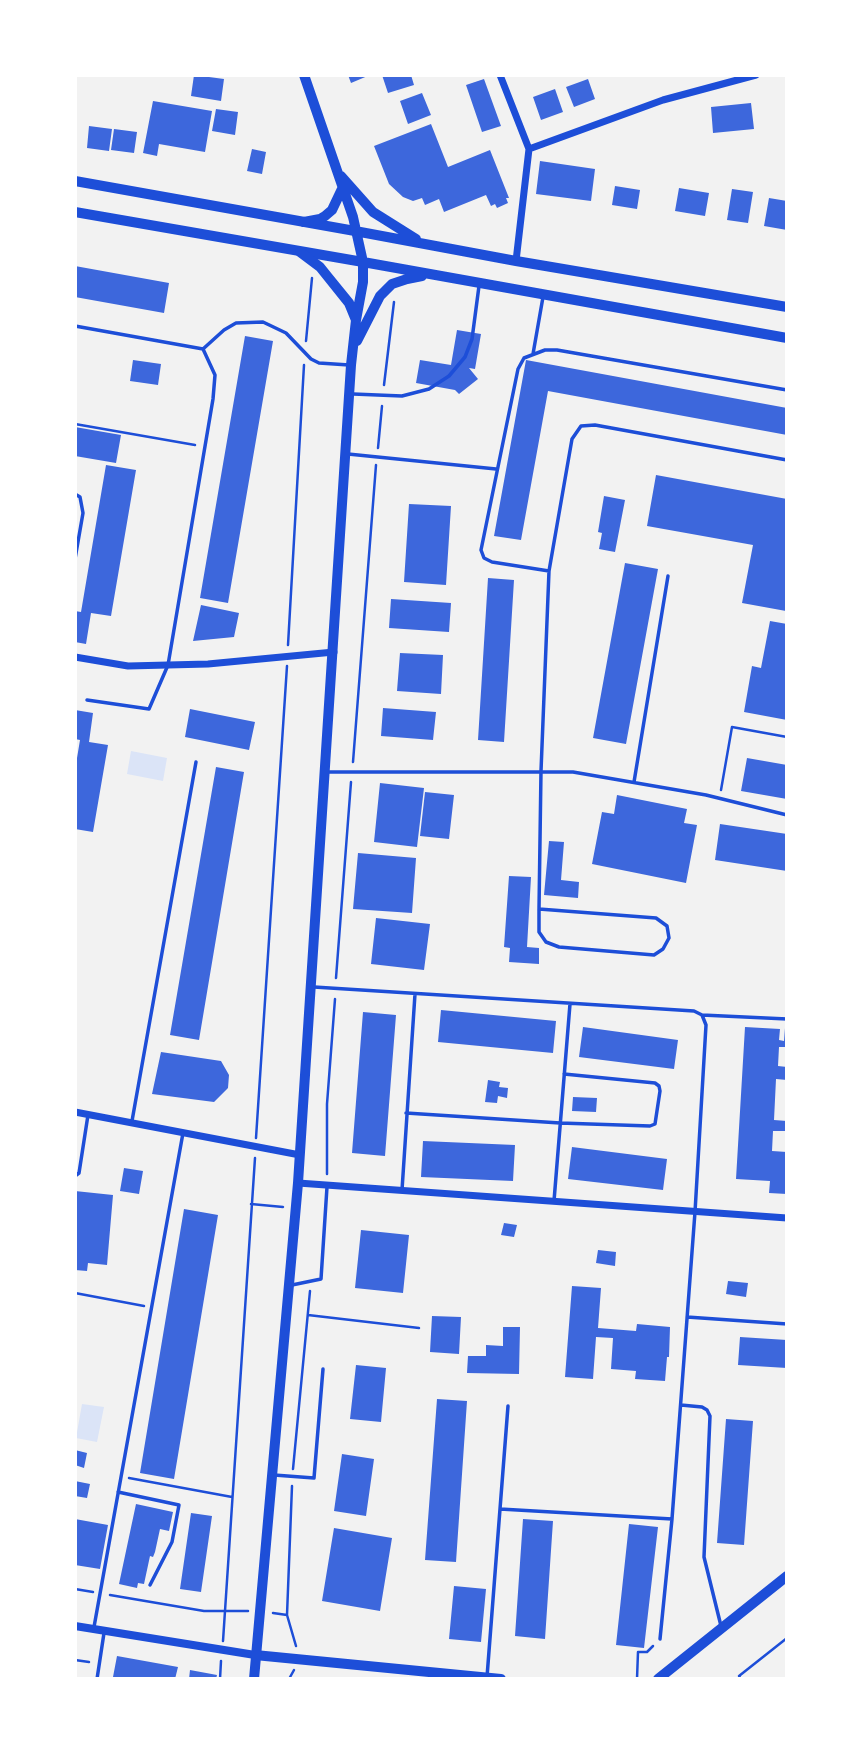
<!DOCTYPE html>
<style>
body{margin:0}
#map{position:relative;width:862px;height:1754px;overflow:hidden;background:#f2f2f2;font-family:Lato,sans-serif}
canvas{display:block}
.frame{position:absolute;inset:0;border:77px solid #fff;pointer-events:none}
</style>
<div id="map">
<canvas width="862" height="1754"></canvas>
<div class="frame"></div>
</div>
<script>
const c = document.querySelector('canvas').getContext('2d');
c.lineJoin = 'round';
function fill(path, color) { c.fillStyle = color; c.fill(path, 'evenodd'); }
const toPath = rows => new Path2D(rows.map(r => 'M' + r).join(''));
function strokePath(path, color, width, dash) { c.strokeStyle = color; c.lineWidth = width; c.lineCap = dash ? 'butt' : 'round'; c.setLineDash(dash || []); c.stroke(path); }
fill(toPath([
 [131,751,167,758,163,781,127,774],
 [82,1404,104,1407,97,1442,76,1438]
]), '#dbe4f7');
fill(toPath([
 [194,75,224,79,221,101,191,96],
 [348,75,370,75,351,83],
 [382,75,411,75,414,85,388,93],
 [484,79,501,126,482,132,466,85],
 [588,79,595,99,574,107,566,87],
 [555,89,563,112,541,120,533,97],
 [422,93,431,115,408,124,400,101],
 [153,101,212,111,205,152,159,144,157,156,143,153],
 [751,103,754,129,713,133,711,107],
 [216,109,238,112,235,135,212,131],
 [431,124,448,167,490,150,509,198,506,198,508,203,497,208,495,204,491,206,486,195,444,212,439,199,425,205,422,198,413,201,403,197,389,184,374,146],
 [89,126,112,129,109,151,87,148],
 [114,129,137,132,134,153,111,150],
 [252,149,266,152,262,174,247,171],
 [540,161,595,169,591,201,536,194],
 [615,186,640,190,637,209,612,205],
 [679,188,709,193,705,216,675,211],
 [732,189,753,192,748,223,727,220],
 [769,198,787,201,787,230,764,226],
 [75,266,169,283,164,313,75,297],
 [457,330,481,334,475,369,469,368,478,379,459,394,455,390,416,383,420,360,451,365],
 [245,336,273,341,228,603,200,598],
 [133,360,161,364,158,385,130,381],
 [526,360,787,408,787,435,548,391,521,540,494,536],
 [75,427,121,435,116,463,75,456],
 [106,465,136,470,111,616,91,613,86,644,75,642,75,611,81,612],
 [656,475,787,499,786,611,742,603,753,545,647,526],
 [604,496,625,500,615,552,599,549,602,533,598,532],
 [409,504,451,506,446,585,404,582],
 [625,563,658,569,626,744,593,738],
 [488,578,514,580,504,742,478,740],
 [391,599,451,603,449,632,389,628],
 [201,605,239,613,234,637,193,641],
 [770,621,787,624,787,720,744,712,752,666,761,668],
 [400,653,443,655,441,694,397,691],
 [383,708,436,712,433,740,381,736],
 [190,709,255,722,249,750,185,737],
 [75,710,93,713,89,742,108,745,93,832,75,829,75,770,80,740,75,739],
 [747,758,787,765,787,799,741,791],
 [216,767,244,772,199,1040,170,1035],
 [380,783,424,788,417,847,374,842],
 [425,792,454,795,449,839,420,836],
 [617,795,687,809,684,823,697,825,686,883,592,864,602,812,614,814],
 [720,824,787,834,787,871,715,860],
 [549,841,564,842,561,880,579,882,578,898,544,895],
 [358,853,416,858,412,913,353,909],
 [509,876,531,877,527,947,539,948,539,964,509,962,510,948,504,947],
 [376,918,430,924,424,970,371,964],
 [441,1010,556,1021,553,1053,438,1042],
 [363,1012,396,1015,385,1156,352,1153],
 [583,1027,678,1040,674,1069,579,1057],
 [745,1027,780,1029,779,1040,784,1041,785,1028,787,1028,787,1047,779,1047,778,1066,787,1067,787,1080,776,1079,774,1120,787,1121,787,1131,773,1131,772,1151,787,1152,787,1194,769,1193,770,1181,736,1179],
 [161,1052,221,1061,229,1075,228,1088,214,1102,152,1094],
 [488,1080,500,1082,499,1087,508,1088,507,1098,498,1096,497,1103,485,1102],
 [573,1097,597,1098,596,1112,572,1111],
 [423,1141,515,1145,513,1181,421,1177],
 [572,1147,667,1159,663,1190,568,1179],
 [124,1168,143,1171,139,1194,120,1191],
 [75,1191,113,1195,107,1265,88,1263,87,1271,75,1270],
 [184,1209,218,1215,174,1479,140,1473],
 [504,1223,517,1225,514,1237,501,1235],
 [361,1230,409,1235,403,1293,355,1288],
 [598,1250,616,1252,615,1266,596,1263],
 [728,1281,748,1283,746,1297,726,1294],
 [572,1286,601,1288,598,1328,636,1331,637,1324,670,1327,669,1357,667,1357,665,1381,635,1379,636,1371,611,1369,613,1338,596,1337,593,1379,565,1377],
 [432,1316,461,1317,459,1354,430,1352],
 [503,1327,520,1327,519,1374,467,1373,468,1356,486,1356,486,1345,503,1346],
 [740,1337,787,1340,787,1368,738,1365],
 [356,1365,386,1368,381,1422,350,1419],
 [437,1399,467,1401,456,1562,425,1560],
 [726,1419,753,1421,744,1545,717,1543],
 [75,1450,87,1453,84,1468,75,1465],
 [342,1454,374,1459,366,1516,334,1511],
 [75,1481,90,1484,87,1498,75,1496],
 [136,1504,173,1512,169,1531,160,1529,155,1552,153,1557,150,1556,144,1584,138,1583,137,1588,119,1584],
 [191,1513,212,1516,201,1592,180,1589],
 [75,1519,108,1525,100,1569,75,1565],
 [523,1519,553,1521,545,1639,515,1636],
 [629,1524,658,1527,644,1648,616,1645],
 [334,1528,392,1538,380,1611,322,1601],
 [454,1586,486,1589,481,1642,449,1639],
 [117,1656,178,1667,175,1679,113,1677],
 [190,1670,217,1675,216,1679,189,1679]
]), '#3d67dc');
strokePath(toPath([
 [306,341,312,278],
 [384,385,394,302],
 [75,424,195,445],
 [378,448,382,406],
 [288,645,304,365],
 [353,762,376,465],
 [721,790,732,727,787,737],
 [336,978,351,782],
 [256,1138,287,666],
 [327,1174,327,1104,335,999],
 [251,1204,283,1207],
 [75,1293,144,1306],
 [308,1315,419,1328],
 [293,1469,310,1291],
 [129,1478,232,1497],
 [292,1486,287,1615,296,1646],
 [75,1589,93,1592],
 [110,1595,204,1611,248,1611],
 [273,1613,287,1615],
 [223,1641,255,1158],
 [75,1660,89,1662],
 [220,1679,221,1661],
 [289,1679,294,1670],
 [637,1679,638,1652,647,1652,653,1646],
 [741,1679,739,1676,787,1638]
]), '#1d4ed8', 2.5);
strokePath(toPath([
 [75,326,203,349],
 [533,354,543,297],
 [353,394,402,396,429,389,449,376,465,357,472,339,479,286],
 [348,454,496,469],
 [75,494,80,497,83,513,75,559],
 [549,571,492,562,484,558,481,550,518,369,524,358,545,350,557,350,787,390],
 [87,700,149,709,168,665,213,399,215,375,203,349,224,330,236,323,263,322,286,333,311,359,319,363,349,365],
 [328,772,573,772,706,795,787,815],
 [634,782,668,576],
 [539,909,656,918,667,926,669,938,663,949,654,955,559,947,546,942,539,932,539,909,541,771,549,571,572,439,581,426,595,425,787,460],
 [314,987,694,1011,702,1015,706,1025,695,1212,672,1519,660,1639],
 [702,1015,787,1019],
 [406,1113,560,1123,650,1126,655,1124,660,1091,659,1086,655,1083,564,1074],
 [132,1121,196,762],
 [75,1176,79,1173,88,1115],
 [402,1190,415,994],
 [554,1201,570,1004],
 [292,1285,321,1279,327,1187],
 [687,1317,787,1324],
 [681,1405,702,1407,707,1410,710,1416,704,1557,721,1626],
 [274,1475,314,1478,323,1369],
 [118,1492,179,1505,172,1542,150,1585],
 [500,1509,508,1406],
 [94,1627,183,1133],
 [487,1677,500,1509,672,1519],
 [97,1679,104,1633]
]), '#1d4ed8', 3.5);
strokePath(toPath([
 [500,75,529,149,516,261],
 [529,149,663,100,756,75],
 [75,657,128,666,208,664,334,652],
 [75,1112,300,1155],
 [298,1183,787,1218]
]), '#1d4ed8', 7);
strokePath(toPath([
 [75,1626,255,1655]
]), '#1d4ed8', 8);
strokePath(toPath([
 [75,181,355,231],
 [75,212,363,262],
 [255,1655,501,1679],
 [658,1679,787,1576]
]), '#1d4ed8', 10);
strokePath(toPath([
 [341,176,373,212,416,239],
 [304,222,320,219,325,216,332,210,342,189],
 [355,231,516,261,787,307],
 [300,252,320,267,328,277,349,303,356,320],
 [363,262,787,338],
 [357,341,380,296,392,284,407,279,422,276],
 [254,1679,298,1183,351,365,356,320,363,282,363,262,353,217,304,75]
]), '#1d4ed8', 10);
</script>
